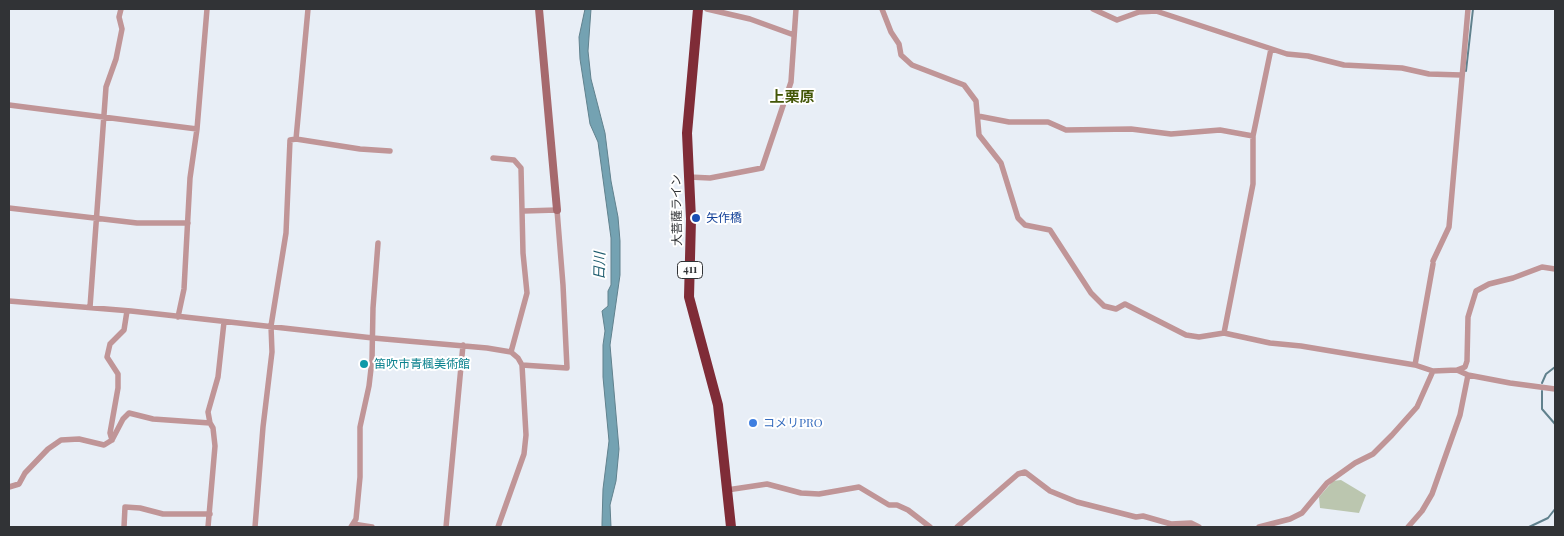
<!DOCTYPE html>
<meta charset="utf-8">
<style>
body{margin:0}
#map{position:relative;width:1564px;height:536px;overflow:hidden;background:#e8eef6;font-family:"Playfair Display",serif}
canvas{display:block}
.frame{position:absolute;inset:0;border:10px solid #313336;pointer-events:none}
</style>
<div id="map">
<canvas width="1564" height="536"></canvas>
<div class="frame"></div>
</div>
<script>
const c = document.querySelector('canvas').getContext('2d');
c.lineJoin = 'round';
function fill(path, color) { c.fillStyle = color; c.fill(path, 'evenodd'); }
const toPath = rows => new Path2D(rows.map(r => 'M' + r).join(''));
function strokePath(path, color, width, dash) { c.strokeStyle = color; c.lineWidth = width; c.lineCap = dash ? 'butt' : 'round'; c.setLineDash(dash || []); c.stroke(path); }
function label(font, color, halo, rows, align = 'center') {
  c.font = font + ' "Playfair Display","Noto Sans JP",serif'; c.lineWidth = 4; c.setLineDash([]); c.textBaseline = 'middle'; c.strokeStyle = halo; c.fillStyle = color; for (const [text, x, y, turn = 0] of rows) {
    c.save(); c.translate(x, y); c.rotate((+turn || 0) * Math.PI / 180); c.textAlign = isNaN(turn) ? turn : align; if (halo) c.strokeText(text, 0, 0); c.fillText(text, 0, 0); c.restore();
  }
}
fill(toPath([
 [1341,480,1366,495,1359,513,1320,508,1319,497,1333,481]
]), '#bbc6af');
const water = toPath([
 [585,9,591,9,588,51,591,79,605,133,611,181,618,217,620,241,620,275,610,345,619,449,616,481,610,505,611,527,602,527,602,523,603,489,609,441,603,377,603,345,605,331,602,311,608,306,608,291,611,285,611,238,598,142,590,124,580,59,579,37,585,9]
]);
fill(water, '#74a2b2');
strokePath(water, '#60818d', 1);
strokePath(toPath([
 [1466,71,1473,9],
 [1542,383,1546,374,1555,367],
 [1542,391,1542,409,1555,424],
 [1529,527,1548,518,1555,509]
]), '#60818d', 2);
strokePath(toPath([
 [707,9,750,19,794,35],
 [882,9,891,32,899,44,901,55,912,65,964,85,976,101,979,135,1001,163,1018,218,1025,225,1050,230,1091,293,1104,306,1116,309,1125,304,1186,335,1199,337,1224,333],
 [1093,9,1117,20,1139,12,1156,11,1287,54,1308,56,1344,65,1402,68,1429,74,1461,75],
 [1271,49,1253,136,1253,184,1224,333,1270,343,1301,346,1415,365,1433,371],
 [9,105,197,129],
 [978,116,1009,122,1048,122,1066,130,1131,129,1171,134,1220,130,1253,136],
 [296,139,308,9],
 [493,158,514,160,521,168,523,253,527,293,511,352],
 [689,177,710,178,762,168,791,82,796,9],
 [9,208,137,223,188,223],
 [1433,261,1449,227,1468,9],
 [1555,269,1542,267,1513,278,1489,284,1476,291,1468,317,1467,361,1465,367,1457,370,1468,375,1510,383,1555,389],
 [9,301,131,311,373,338,487,348,511,352,518,358,522,365,526,435,524,454,498,527],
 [90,307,106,87,116,59,122,29,119,17,121,9],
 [178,317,184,289,190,178,197,129,207,9],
 [522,365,567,368,563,285,557,210,524,211],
 [1415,365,1433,264],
 [112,440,110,433,118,388,118,374,107,357,110,344,124,330,127,311],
 [9,487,19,484,25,473,48,449,61,440,79,439,104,445,112,440,123,419,129,413,153,419,210,423],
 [727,490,767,484,801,493,819,494,859,487,889,505,897,505,908,510,930,527],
 [353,524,372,527],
 [124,527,125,507,140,508,163,514,210,514],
 [208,527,215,446,213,428,210,423,208,412,218,377,224,322],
 [255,527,263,427,272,352,271,326,286,233,290,140,296,139,360,149,390,151],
 [351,527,356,519,360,477,360,427,369,386,372,360,373,308,378,243],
 [446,527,463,345],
 [957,527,1018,474,1025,472,1050,491,1077,502,1136,517,1143,516,1171,524,1191,523,1199,527],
 [1259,527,1290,519,1302,513,1327,483,1355,463,1373,454,1392,435,1417,407,1433,371,1457,370],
 [1408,527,1422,511,1432,494,1460,415,1468,375]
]), '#c09597', 5.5);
strokePath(toPath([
 [539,9,557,210]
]), '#a6696d', 8);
strokePath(toPath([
 [698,9,687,133,691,219,689,297,718,405,731,527]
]), '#7f2c37', 10);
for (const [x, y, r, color] of [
 [696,218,5,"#1a4fb4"],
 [364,364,5,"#0f9aa8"],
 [753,423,5,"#3f7fe0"]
]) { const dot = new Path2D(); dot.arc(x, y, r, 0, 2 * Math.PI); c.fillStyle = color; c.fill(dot); strokePath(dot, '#fff', 2); }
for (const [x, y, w] of [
 [690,270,25]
]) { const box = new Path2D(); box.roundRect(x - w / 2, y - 8.5, w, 17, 4); c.fillStyle = '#fff'; c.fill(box); strokePath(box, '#313336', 1); }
label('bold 11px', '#313336', null, [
 ["411",690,270]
]);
label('12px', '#313336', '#fff', [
 ["大菩薩ライン",677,210,-91]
]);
label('12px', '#164399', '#fff', [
 ["矢作橋",706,218]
], 'left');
label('12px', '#0d838f', '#fff', [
 ["笛吹市青楓美術館",374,364]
], 'left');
label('12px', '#366cbe', '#fff', [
 ["コメリPRO",763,423]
], 'left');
label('italic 14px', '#1f5d6f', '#fff', [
 ["日川",600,266,-89]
]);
label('bold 15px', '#445708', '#fff', [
 ["上栗原",792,97]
]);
</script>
